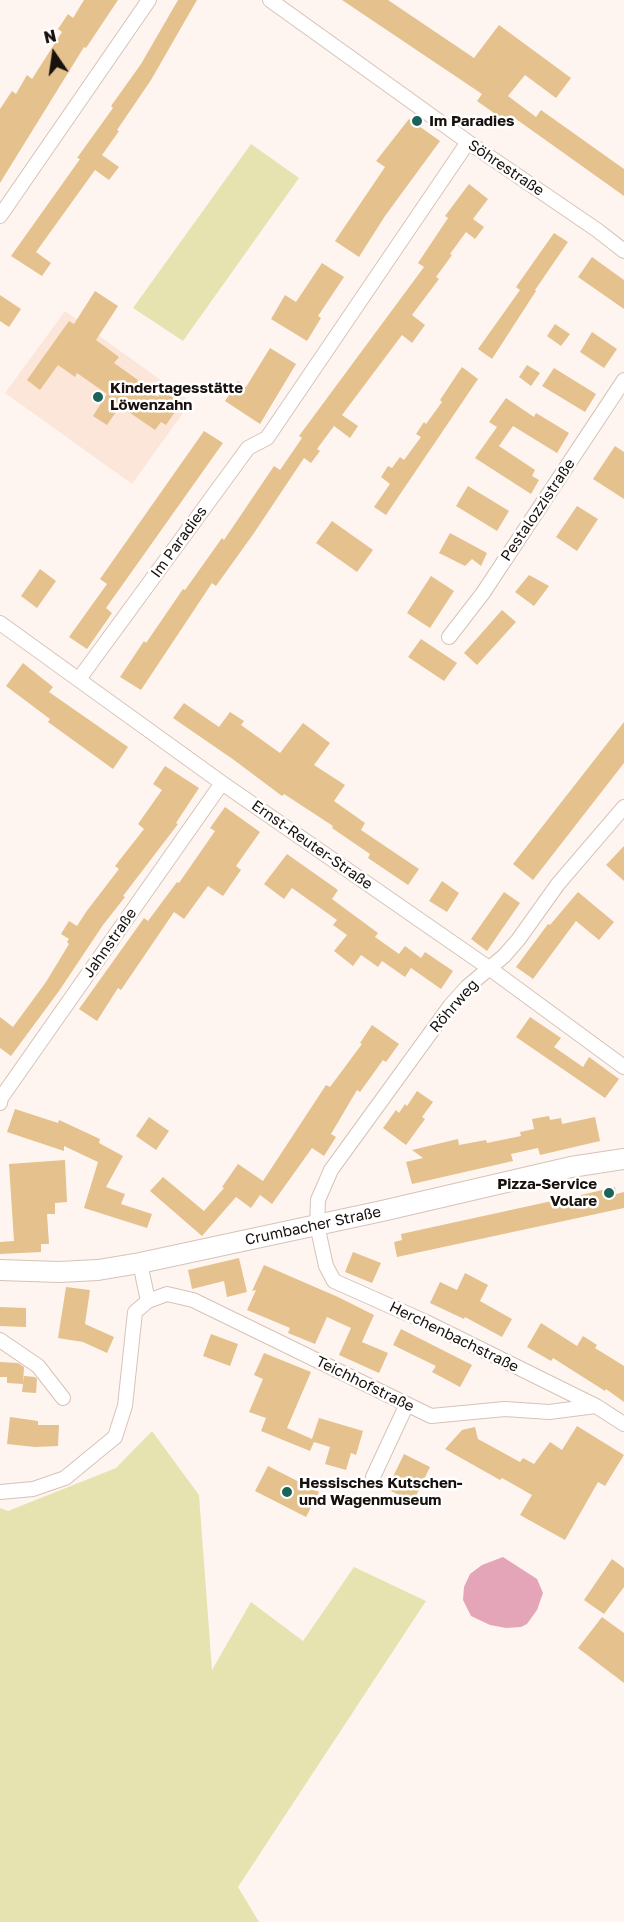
<!DOCTYPE html>
<meta charset="utf-8">
<style>
body{margin:0}
#map{position:relative;width:624px;height:1922px;overflow:hidden;background:#fef5f1;font-family:"Golos Text",sans-serif}
canvas{display:block}
.north{position:absolute;left:24px;top:24px;width:60px;height:60px;-webkit-text-stroke:4px #fff;paint-order:stroke;rotate:347deg;font-size:16px;font-weight:700;line-height:24px;text-align:center;color:#18110d}
.north::after{content:'';display:block;margin:auto;width:21px;height:27px;background:#18110d;clip-path:polygon(50% 0,100% 100%,50% 72%,0 100%)}
</style>
<div id="map">
<canvas width="624" height="1922"></canvas>
<div class="north">N</div>
</div>
<script>
const c = document.querySelector('canvas').getContext('2d');
c.lineJoin = 'round';
function fill(path, color) { c.fillStyle = color; c.fill(path, 'evenodd'); }
const toPath = rows => new Path2D(rows.map(r => 'M' + r).join(''));
function strokePath(path, color, width, dash) { c.strokeStyle = color; c.lineWidth = width; c.lineCap = dash ? 'butt' : 'round'; c.setLineDash(dash || []); c.stroke(path); }
function label(font, color, halo, rows, align = 'center') {
  c.font = font + ' "Golos Text",sans-serif'; c.lineWidth = 5; c.setLineDash([]); c.textBaseline = 'middle'; c.strokeStyle = halo; c.fillStyle = color; for (const [text, x, y, turn = 0] of rows) {
    c.save(); c.translate(x, y); c.rotate((+turn || 0) * Math.PI / 180); c.textAlign = isNaN(turn) ? turn : align; if (halo) c.strokeText(text, 0, 0); c.fillText(text, 0, 0); c.restore();
  }
}
fill(toPath([
 [65,311,191,402,132,484,5,393]
]), '#fce6d9');
fill(toPath([
 [251,144,299,178,183,341,133,308],
 [152,1431,199,1495,212,1670,251,1602,303,1641,354,1567,426,1601,238,1887,259,1922,0,1922,0,1508,8,1511,116,1468]
]), '#e7e3b1');
fill(toPath([
 [503,1557,537,1579,543,1593,537,1610,527,1624,521,1627,506,1628,490,1625,471,1616,463,1600,464,1587,470,1574,482,1565]
]), '#e4a5b8');
fill(toPath([
 [84,0,118,0,86,48,84,47,0,183,0,109,12,91,16,94,27,75,32,79,62,32,58,29,68,14,73,18],
 [178,0,197,0,151,80,117,130,119,131,102,155,119,167,109,180,95,170,36,252,51,263,42,276,11,256,80,159,77,158,113,108,111,106,141,64],
 [342,0,388,0,474,58,499,25,571,78,556,98,525,75,508,96,536,117,541,110,624,169,624,196,516,119,511,125,477,101,482,94],
 [409,119,440,141,385,216,359,257,335,241,385,167,376,161],
 [469,184,488,199,473,219,484,227,475,239,466,232,450,254,452,255,436,277,439,279,412,315,425,325,412,343,402,335,342,415,358,426,350,438,334,426,317,449,320,451,311,463,304,458,254,533,216,586,212,583,141,690,120,677,144,641,146,643,183,589,185,590,222,538,224,540,274,466,280,470,302,438,299,436,424,267,418,263,448,218,445,216],
 [554,233,568,242,535,290,536,291,492,359,478,349,520,290,516,287],
 [592,257,624,280,624,309,578,277],
 [322,263,344,277,318,316,321,318,307,341,271,319,285,295,296,302],
 [95,291,118,306,96,340,119,357,114,363,138,380,137,382,158,397,162,390,181,403,166,425,161,422,155,430,120,406,107,425,93,416,107,394,77,373,75,377,58,365,40,390,27,380,69,321,74,324],
 [0,295,21,309,9,327,0,321],
 [555,324,570,334,561,346,547,336],
 [592,332,617,349,604,368,580,352],
 [270,348,296,364,260,424,225,401,238,381,246,387],
 [527,365,540,373,531,386,519,377],
 [462,367,478,379,386,515,374,507,390,484,381,477,388,466,392,468,400,457,404,460,421,437,416,434,424,422,426,424,442,402,440,400],
 [554,368,596,394,585,412,542,386],
 [506,398,534,417,536,413,569,433,557,453,513,426,499,446,535,470,532,476,539,480,531,494,475,458,497,427,489,422],
 [204,431,223,443,106,608,112,613,87,649,69,637,107,584,100,579],
 [615,446,624,452,624,499,593,479],
 [468,486,509,511,497,531,456,506],
 [577,506,598,519,577,551,556,537],
 [332,521,373,550,357,572,316,543],
 [450,533,487,553,481,566,472,559,465,566,439,553],
 [40,569,56,581,37,608,21,596],
 [529,575,549,586,534,606,515,592],
 [431,576,454,591,430,628,407,613],
 [502,610,516,622,477,665,464,653],
 [421,639,457,663,444,681,408,657],
 [23,663,53,687,49,692,128,747,113,769,48,722,50,719,6,686],
 [184,703,219,727,230,712,244,721,241,725,280,753,303,723,330,743,314,765,345,785,334,801,365,823,361,830,419,869,408,885,368,858,370,854,332,828,333,826,284,794,282,796,234,760,173,718],
 [624,722,624,763,533,880,513,864],
 [165,766,199,788,176,823,178,824,123,896,125,897,103,925,59,991,11,1056,0,1048,0,1017,13,1027,46,982,69,944,67,942,69,939,61,934,69,921,77,926,86,912,119,869,115,866,144,829,138,824,162,790,153,784],
 [225,807,260,832,236,866,241,870,223,896,208,886,184,919,174,912,121,990,118,988,97,1021,79,1009,144,918,148,921,177,882,179,883,215,831,210,828],
 [624,846,624,881,606,865],
 [287,854,338,890,332,899,378,933,375,937,399,954,405,946,421,958,425,952,453,971,441,989,411,968,405,977,382,961,378,967,361,955,353,966,334,951,347,935,333,925,337,920,292,888,284,899,264,884],
 [442,881,459,893,447,912,429,901],
 [504,892,520,903,487,951,471,939],
 [578,892,614,922,599,940,576,921,533,979,516,967,548,924,550,925],
 [530,1017,561,1038,554,1047,583,1067,589,1057,619,1079,605,1098,516,1037],
 [372,1025,399,1044,386,1062,383,1060,360,1092,357,1090,331,1134,336,1137,324,1156,312,1148,272,1204,260,1195,251,1208,236,1197,202,1236,150,1191,163,1177,204,1211,224,1188,222,1187,238,1164,263,1181,326,1085,330,1087,362,1044,360,1043],
 [417,1091,433,1102,422,1117,425,1119,406,1145,383,1128,396,1110,399,1113,405,1104,407,1106],
 [15,1109,58,1123,59,1120,100,1139,99,1143,123,1156,106,1187,125,1194,121,1204,152,1214,147,1228,84,1208,98,1162,64,1146,64,1151,7,1132],
 [549,1116,550,1120,561,1118,562,1124,595,1117,600,1141,540,1155,538,1148,511,1154,513,1161,412,1184,406,1162,423,1158,412,1150,458,1139,459,1145,486,1140,487,1143,521,1136,520,1132,534,1129,532,1119],
 [149,1117,169,1131,156,1150,136,1136],
 [65,1160,67,1202,55,1203,55,1214,47,1214,49,1244,41,1244,41,1252,0,1254,0,1242,14,1241,9,1164],
 [615,1187,616,1194,624,1192,624,1208,397,1257,394,1242,402,1240,401,1234,552,1201,553,1205,581,1199,581,1195],
 [353,1252,381,1263,372,1283,345,1272],
 [239,1258,247,1292,227,1297,224,1281,192,1289,188,1270],
 [264,1265,338,1297,374,1315,362,1342,388,1353,379,1373,339,1355,351,1328,327,1317,315,1344,288,1333,290,1328,247,1310,256,1290,252,1291],
 [465,1273,488,1285,480,1301,512,1319,502,1337,465,1317,464,1319,430,1303,440,1282,457,1290],
 [66,1287,90,1290,85,1324,114,1337,107,1353,83,1342,58,1338],
 [0,1307,26,1308,26,1327,0,1326],
 [541,1323,577,1346,583,1336,597,1345,595,1348,624,1366,624,1402,606,1389,605,1391,553,1358,551,1361,527,1347],
 [401,1329,472,1365,460,1387,432,1372,436,1366,393,1345],
 [211,1334,238,1344,230,1366,203,1356],
 [264,1353,311,1372,287,1428,312,1439,319,1418,363,1431,356,1455,351,1453,346,1470,325,1464,330,1447,314,1442,310,1451,261,1431,266,1418,249,1412,263,1379,254,1375],
 [0,1362,18,1363,24,1367,23,1384,7,1383,7,1377,0,1377],
 [24,1376,35,1377,37,1379,36,1393,22,1392],
 [10,1417,38,1421,38,1425,59,1425,58,1446,35,1447,7,1444],
 [577,1426,624,1455,605,1486,598,1482,565,1540,520,1515,532,1495,502,1478,500,1480,445,1449,462,1430,475,1427,478,1439,520,1462,523,1458,534,1464,550,1442,562,1450],
 [404,1454,430,1467,413,1502,387,1489],
 [268,1466,319,1492,306,1517,255,1491],
 [612,1559,624,1568,624,1587,604,1614,584,1600],
 [602,1617,624,1633,624,1683,578,1648]
]), '#e4c18d');
const minor = toPath([
 [270,0,468,142,597,230,624,251],
 [0,216,149,0],
 [0,623,222,783,489,968,624,1067],
 [449,637,483,593,624,380],
 [79,679,248,448,267,438,468,142],
 [624,807,558,884,518,940,504,956,467,987,450,1006,331,1170,318,1200,317,1225,326,1266,334,1281,426,1322,596,1406,624,1424],
 [0,1103,1,1098,222,783],
 [140,1263,148,1301],
 [0,1340,38,1366,63,1398],
 [373,1477,407,1404],
 [0,1492,33,1489,65,1478,115,1437,125,1406,135,1312,148,1301,167,1294,193,1300,431,1416,505,1409,549,1412,596,1406]
]);
const secondary = toPath([
 [0,1270,59,1272,98,1270,140,1263,382,1211,571,1167,624,1159]
]);
strokePath(minor, '#d7c2b7', 16);
strokePath(secondary, '#d7c2b7', 22);
strokePath(minor, '#fff', 14);
strokePath(secondary, '#fff', 20);
for (const [x, y, r, color] of [
 [417,121,6,"#1a645a"],
 [98,397,6,"#1a645a"],
 [609,1193,6,"#1a645a"],
 [287,1492,6,"#1a645a"]
]) { const dot = new Path2D(); dot.arc(x, y, r, 0, 2 * Math.PI); c.fillStyle = color; c.fill(dot); strokePath(dot, '#fff', 2); }
label('bold 15px', '#18110d', '#fff', [
 ["Im Paradies",429,121],
 ["Kindertagesstätte",110,388],
 ["Löwenzahn",110,405],
 ["Pizza-Service",597,1184,"right"],
 ["Volare",597,1201,"right"],
 ["Hessisches Kutschen-",299,1483],
 ["und Wagenmuseum",299,1500]
], 'left');
label('15px', '#18110d', '#fff', [
 ["Söhrestraße",506,168,34],
 ["Pestalozzistraße",538,510,-56],
 ["Im Paradies",179,542,-54],
 ["Ernst-Reuter-Straße",312,845,35],
 ["Jahnstraße",110,943,-55],
 ["Röhrweg",454,1006,-49],
 ["Crumbacher Straße",313,1226,-12],
 ["Herchenbachstraße",454,1337,26],
 ["Teichhofstraße",365,1384,26]
]);
</script>
